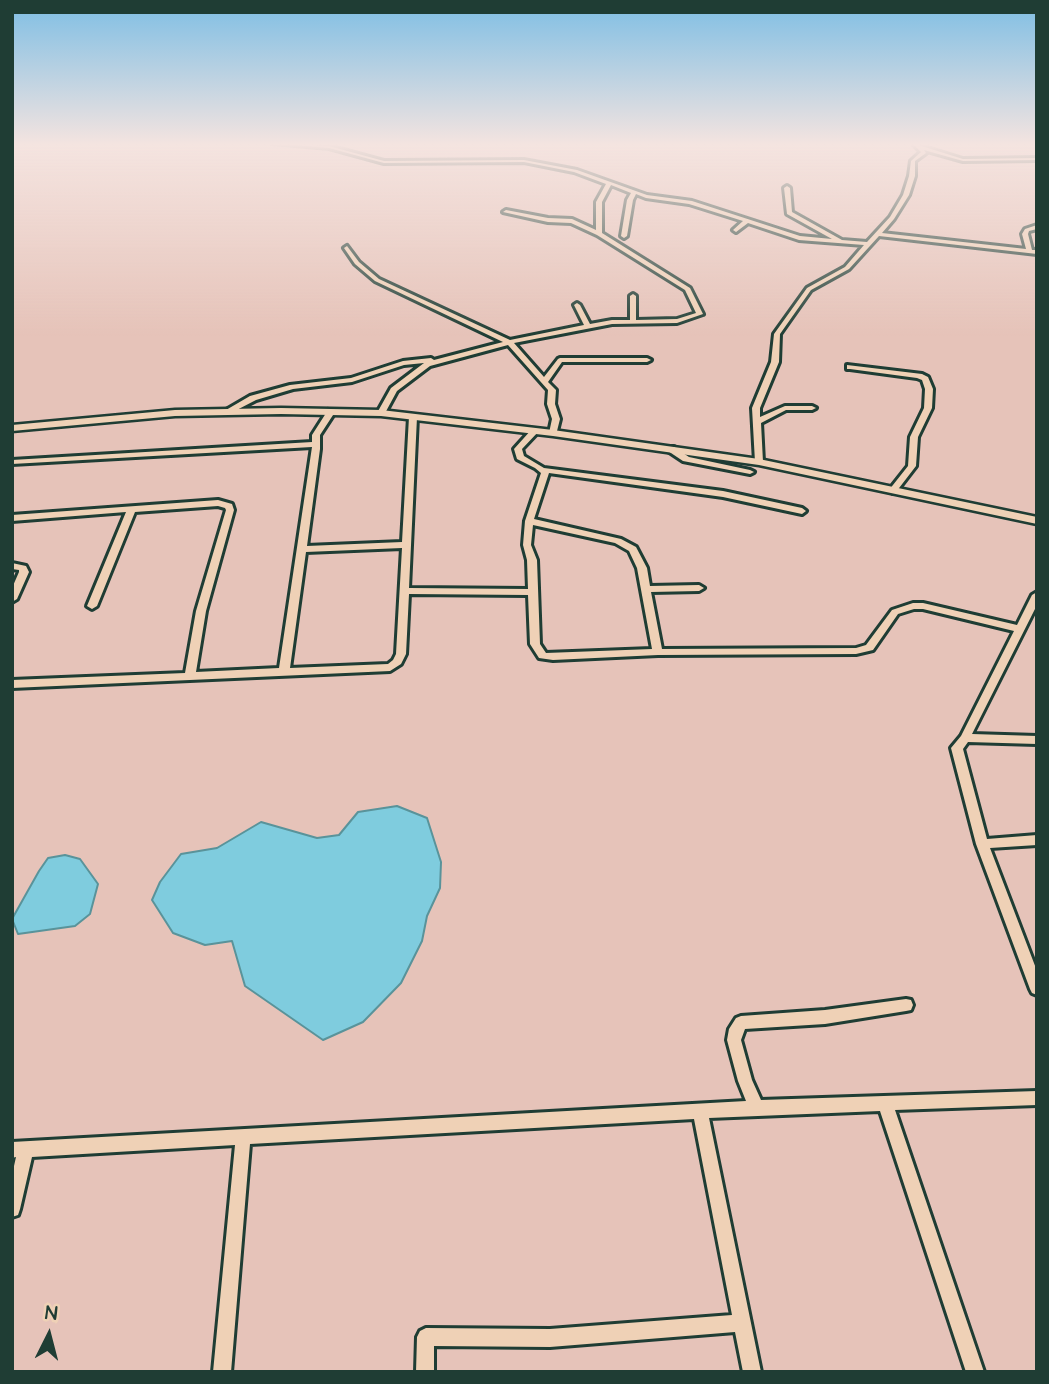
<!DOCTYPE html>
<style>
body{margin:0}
#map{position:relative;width:1049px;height:1384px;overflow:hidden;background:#e6c3b9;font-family:"Architects Daughter",sans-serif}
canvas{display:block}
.frame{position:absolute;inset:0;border:14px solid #1f3d34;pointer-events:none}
.north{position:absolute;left:14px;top:1300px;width:70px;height:70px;-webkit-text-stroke:5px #efd1b6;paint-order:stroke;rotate:6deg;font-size:19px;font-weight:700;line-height:28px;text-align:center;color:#1f3d34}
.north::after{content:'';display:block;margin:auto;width:24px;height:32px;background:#1f3d34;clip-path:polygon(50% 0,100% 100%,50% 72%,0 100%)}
</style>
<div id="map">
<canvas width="1049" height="1384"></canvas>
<div class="frame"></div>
<div class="north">N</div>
</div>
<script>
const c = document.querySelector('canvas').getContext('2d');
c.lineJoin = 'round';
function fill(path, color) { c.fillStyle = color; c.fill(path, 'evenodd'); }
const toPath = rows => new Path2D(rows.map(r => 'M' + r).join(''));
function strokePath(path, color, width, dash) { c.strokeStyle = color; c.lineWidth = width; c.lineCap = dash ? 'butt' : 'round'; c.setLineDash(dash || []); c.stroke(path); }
const water = toPath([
 [397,806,427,818,441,862,440,888,427,916,422,941,401,983,363,1022,323,1040,245,986,232,941,205,945,173,933,152,900,160,882,181,854,217,848,261,822,317,838,339,835,358,812,397,806],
 [65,855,80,859,98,884,90,914,75,926,18,934,12,919,39,871,48,858,65,855]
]);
fill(water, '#7fccde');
strokePath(water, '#59939a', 2);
const minor = toPath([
 [272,143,329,146,384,161,524,160,577,170,647,195,692,201,800,236,832,239,787,214,784,188,787,186,790,188,792,212,842,240,867,242,890,217,903,195,909,176,911,161,921,152,912,143,963,159,1037,158,1037,160,963,161,924,150,926,153,915,161,915,176,909,195,894,219,882,233,1026,249,1022,234,1025,229,1037,225,1037,229,1029,231,1028,234,1032,250,1037,250,1037,254,879,236,849,269,811,290,780,334,779,362,760,408,760,417,785,406,812,406,816,408,812,410,786,410,761,423,763,462,759,464,755,462,752,408,771,362,774,334,807,288,845,267,864,245,799,240,748,223,736,232,733,230,743,221,689,204,646,198,636,194,633,200,627,236,624,238,621,236,627,200,631,193,611,185,602,202,602,233,690,288,703,314,677,323,612,324,514,343,544,377,558,359,560,358,647,358,651,360,647,362,562,362,548,382,556,390,555,404,560,419,556,435,553,435,549,433,552,419,547,404,548,390,508,345,430,366,397,391,384,415,377,413,391,388,424,363,404,365,352,382,293,389,256,400,229,414,225,412,226,410,250,396,290,385,351,378,403,361,431,358,434,360,503,342,375,281,355,264,344,248,347,246,359,262,379,279,510,340,584,325,574,305,577,303,580,305,590,324,612,320,630,320,630,296,633,294,636,296,636,320,677,319,696,313,685,290,597,235,571,223,548,222,503,212,506,210,548,218,572,219,596,230,596,202,606,184,574,172,524,162,384,163,329,148,272,143],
 [847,365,922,374,928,377,933,389,932,408,918,437,916,466,896,492,893,493,889,490,908,466,910,437,924,408,925,389,922,380,917,378,850,369,847,369,847,365],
 [328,410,335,412,320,435,320,449,307,546,402,542,409,417,413,415,417,417,409,588,528,589,527,560,523,545,525,521,541,473,535,468,517,459,514,449,532,429,535,429,539,431,522,449,524,456,544,468,723,491,802,508,806,511,802,514,723,497,549,473,534,519,621,539,636,547,647,568,650,586,699,585,704,588,699,591,651,592,662,649,856,648,866,645,892,610,913,603,923,603,1017,625,1032,595,1037,592,1037,605,972,734,1037,736,1037,744,968,742,963,749,987,839,1037,835,1037,845,990,848,1037,971,1037,995,1032,993,1030,989,976,844,951,748,961,736,1014,631,923,609,914,609,898,614,873,650,856,654,658,655,553,660,539,658,530,644,528,595,409,594,406,654,401,664,390,671,12,688,12,680,185,673,196,611,226,510,225,508,218,506,135,512,97,606,92,609,87,606,126,512,12,521,12,515,218,500,232,504,234,510,206,611,196,672,279,668,312,447,12,464,12,460,312,442,312,435,328,410],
 [533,525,615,543,629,551,637,568,652,649,546,653,540,644,537,560,531,545,533,525],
 [402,548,396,654,393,660,388,664,290,668,306,552,402,548],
 [668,447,674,447,689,457,750,470,754,472,750,474,683,461,668,451,668,447],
 [12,563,26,566,29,572,17,599,12,602,12,588,19,572,19,570,12,569,12,563],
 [906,999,911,1000,913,1005,911,1010,906,1011,825,1024,745,1029,741,1040,752,1080,761,1100,1037,1091,1037,1105,895,1110,984,1372,966,1372,880,1111,709,1118,761,1372,743,1372,735,1332,550,1347,434,1346,434,1372,416,1372,417,1337,420,1331,426,1328,550,1329,732,1315,694,1119,250,1144,231,1372,213,1372,235,1145,32,1157,20,1209,18,1215,12,1217,12,1175,16,1157,12,1158,12,1142,746,1101,738,1081,727,1040,729,1029,736,1018,741,1016,825,1010,906,999]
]);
const major = toPath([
 [281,408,381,410,553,430,759,459,1037,517,1037,524,759,465,553,436,381,416,281,414,175,416,12,431,12,425,175,410,281,408]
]);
strokePath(minor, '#1f3d34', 6);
strokePath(major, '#1f3d34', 5);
fill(minor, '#efd1b6');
fill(major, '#efd1b6');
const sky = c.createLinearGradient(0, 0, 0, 336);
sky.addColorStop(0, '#7ebee4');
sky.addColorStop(0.43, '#f4e4e0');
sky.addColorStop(1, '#f4e4e000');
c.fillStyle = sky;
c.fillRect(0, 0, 1049, 336);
</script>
